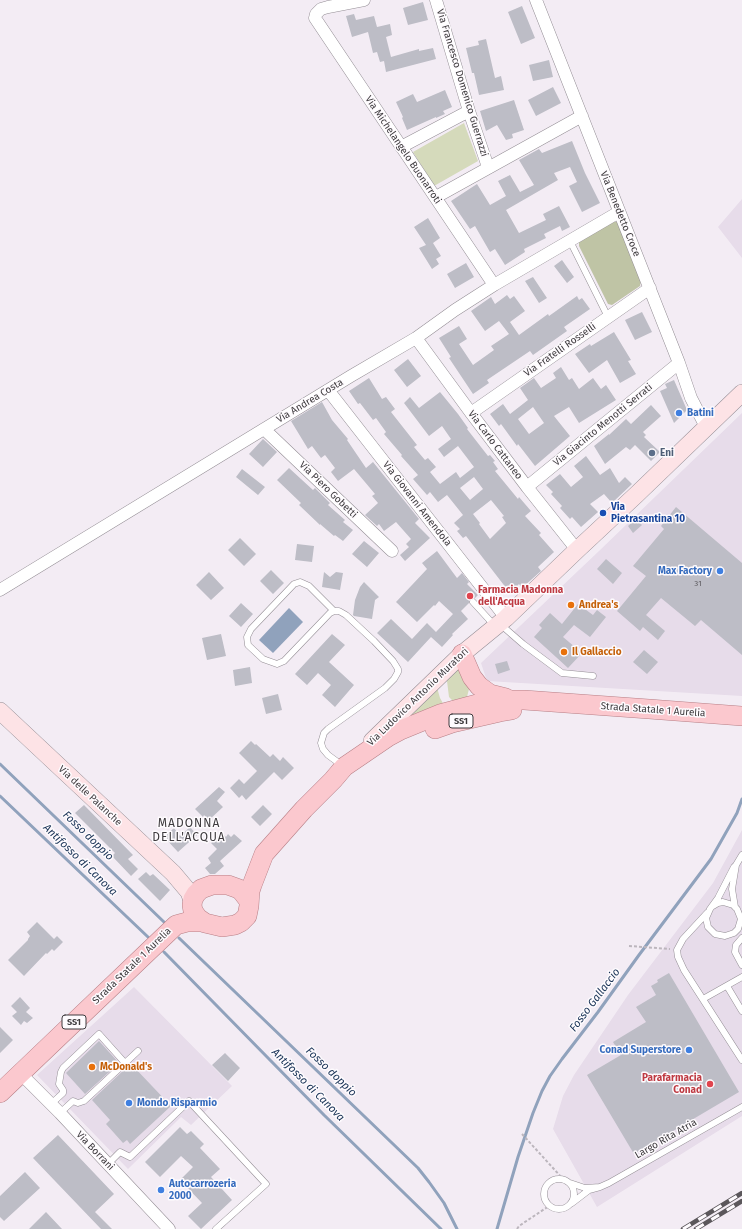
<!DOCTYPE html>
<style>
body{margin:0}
canvas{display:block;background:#f3ecf4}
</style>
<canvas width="742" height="1229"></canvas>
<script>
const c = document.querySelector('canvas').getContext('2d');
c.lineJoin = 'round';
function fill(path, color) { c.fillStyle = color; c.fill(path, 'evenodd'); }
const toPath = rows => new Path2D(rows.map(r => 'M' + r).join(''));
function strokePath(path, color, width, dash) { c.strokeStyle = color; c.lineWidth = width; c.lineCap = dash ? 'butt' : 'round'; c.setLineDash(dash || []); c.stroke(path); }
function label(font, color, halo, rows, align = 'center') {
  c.font = font + ' "Fira Sans",sans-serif'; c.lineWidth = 3; c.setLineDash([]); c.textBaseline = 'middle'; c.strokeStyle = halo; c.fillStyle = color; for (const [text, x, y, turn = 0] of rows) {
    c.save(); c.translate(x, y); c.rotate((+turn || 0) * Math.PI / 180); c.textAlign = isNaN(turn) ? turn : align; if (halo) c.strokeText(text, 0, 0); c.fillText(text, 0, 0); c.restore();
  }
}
fill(toPath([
 [742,199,742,258,718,227],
 [742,413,742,696,487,681,481,663,599,551],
 [742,830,742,1116,597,1207,553,1129,563,1096,574,1075,628,995,713,883],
 [134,987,232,1086,191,1125,181,1117,128,1169,37,1075]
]), '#e7dcea');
fill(toPath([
 [464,123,478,161,434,186,413,152],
 [456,670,460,670,467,683,469,689,467,697,465,699,454,702,449,697,447,681,450,675],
 [438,682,438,691,440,698,444,705,392,730]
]), '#d5dabb');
fill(toPath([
 [613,221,617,222,641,281,640,286,612,305,608,304,579,246,579,242]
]), '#bfc4a5');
fill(toPath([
 [289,608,303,622,273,653,259,640]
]), '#90a2bc');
strokePath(toPath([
 [0,764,164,922],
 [0,796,148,937],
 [179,938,418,1168,429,1182,444,1203,457,1229],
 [164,952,324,1115,441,1229],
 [497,1229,518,1157,533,1113,542,1091,550,1076,562,1059,598,1012,639,955,711,859,737,813,742,799]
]), '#90a2bc', 3);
fill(toPath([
 [423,2,428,20,408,25,403,8],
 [522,6,535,38,521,44,508,12],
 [354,14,356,20,374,16,377,27,390,24,392,35,386,37,391,57,419,49,419,51,433,48,436,59,386,72,384,61,380,62,377,52,373,53,368,32,352,37,346,16],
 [486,39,495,78,501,76,504,90,479,95,474,73,472,73,466,48,479,45,478,41],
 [549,60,553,77,533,81,529,65],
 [553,87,561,103,536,116,528,100],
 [445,90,452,107,443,111,445,114,436,118,436,117,407,130,402,118,403,117,396,102,413,94,417,102],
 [514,100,524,130,512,134,513,138,506,140,497,125,486,131,480,111],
 [572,141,585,173,600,203,582,212,569,186,577,182,570,167,554,173,558,180,506,210,519,233,546,220,543,214,559,206,570,227,562,231,560,226,544,234,546,238,524,249,525,252,505,265,495,249,490,252,475,226,470,229,451,201,477,184,490,205,506,196,498,181,510,175,520,192,534,185,519,160,539,149,542,153],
 [428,218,440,238,433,243,441,256,436,259,439,264,432,269,419,248,426,245,414,227],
 [562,260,574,277,567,283,554,266],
 [466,263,474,277,455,288,447,274],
 [533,277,547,298,539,303,525,281],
 [507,295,510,299,514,296,525,311,510,322,519,335,548,314,549,316,577,296,579,300,582,298,590,309,564,327,567,331,533,355,530,351,487,380,489,383,473,394,449,358,451,357,439,338,459,326,467,339,459,344,473,365,494,350,491,346,509,334,499,321,485,331,471,311,491,297,495,304],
 [642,312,652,332,635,340,625,320],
 [614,332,631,360,628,361,636,374,620,383,607,360,589,373,575,354,590,344,591,346],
 [408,359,421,376,407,387,394,370],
 [561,367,569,380,572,378,579,389,593,378,601,389,606,385,616,400,579,423,569,407,554,416,570,436,535,466,518,444,517,446,501,424,499,426,490,414,503,404,510,414,528,400,520,388,534,378,541,388,556,378,553,373],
 [533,407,544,423,529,434,518,419],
 [369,378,382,399,386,397,395,409,391,412,417,445,414,447,425,460,428,458,436,467,430,472,440,484,456,472,460,478,474,467,458,446,444,457,438,449,451,439,442,426,429,436,404,403,410,397,419,408,440,392,458,414,468,428,467,429,488,456,490,455,495,461,493,462,498,469,495,471,518,499,519,497,531,511,525,516,541,533,539,535,554,552,538,567,541,571,522,588,519,584,510,593,466,536,463,538,457,531,460,529,454,523,463,515,447,495,438,502,430,492,427,495,413,479,418,475,401,456,402,455,384,434,386,432,376,418,373,420,360,403,358,404,349,391],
 [474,477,483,489,470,500,460,488],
 [491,500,504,516,502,517,506,523,490,539,479,524,480,523,473,514],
 [674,380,687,410,674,423,660,391,667,388,665,384],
 [322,402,332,420,348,439,347,440,366,468,373,462,419,519,415,523,430,538,405,561,400,555,409,547,406,544,411,539,396,522,384,531,379,524,377,526,365,515,378,503,372,496,375,494,354,469,338,481,331,472,335,468,325,455,321,458,312,446,308,449,291,421],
 [651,405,661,416,643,432,646,435,644,437,660,452,651,461,635,445,630,450,626,447,605,464,594,446,609,434,609,435,626,419,631,424],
 [263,439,277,452,263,467,249,454],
 [586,456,600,475,610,468,619,483,625,477,632,484,612,503,604,494,590,504,598,512,581,527,572,517,570,519,560,508,562,506,551,494,553,492,546,485,560,474,571,487,583,477,574,466],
 [289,468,313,490,315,488,330,503,328,505,345,520,343,522,353,530,343,541,335,535,334,536,320,524,320,525,299,505,301,503,277,480],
 [242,469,265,487,258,495,236,477],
 [676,507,742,563,742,655,701,620,695,626,661,598,646,615,665,631,658,640,643,627,640,631,617,611,646,576,633,566,664,529,661,526],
 [636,519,642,525,633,533,628,526],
 [240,538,256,554,244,566,228,550],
 [364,541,379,553,367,567,352,554],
 [297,544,314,546,312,562,295,560],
 [437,551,457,578,462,573,469,582,467,584,478,595,475,598,470,599,469,603,461,611,468,619,452,634,453,635,442,647,431,637,408,662,377,633,391,619,412,639,427,623,436,632,453,614,439,601,435,606,434,605,417,622,396,602,427,569,422,563],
 [606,559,622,573,613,584,597,569],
 [271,570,284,583,273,594,260,581],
 [209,572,224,588,211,600,196,585],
 [324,572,330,577,336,572,343,573,340,590,322,587],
 [364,582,379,597,375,600,372,619,354,616,353,615,355,600,360,587],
 [241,603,253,614,241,627,229,616],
 [578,604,593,615,597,610,606,617,590,637,574,625,563,637,582,653,568,668,534,637,542,628,539,625,550,613,562,624],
 [221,634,226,656,207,660,202,638],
 [332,634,345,645,329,662,354,685,335,707,322,695,331,685,318,673,307,685,295,674],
 [644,650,658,662,647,674,633,662],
 [507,661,510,670,498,674,495,664],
 [250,667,252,683,235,686,233,670],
 [278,694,282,710,266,714,262,698],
 [251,741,255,745,256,744,270,757,273,754,280,761,283,757,294,768,282,780,274,772,246,800,242,795,239,798,230,788,239,779,244,784,257,771,239,753],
 [219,787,225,792,217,801,223,807,209,820,204,815,203,817,195,809],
 [84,805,133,855,128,859,138,869,131,876,112,856,115,853,75,813],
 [263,805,272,814,260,826,251,817],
 [190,827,197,835,178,852,164,837,174,828,180,836],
 [228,834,231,837,234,834,242,841,220,861,224,866,215,874,210,874,205,868,211,863,208,858,217,849,211,843,218,836,221,838,224,835,226,837],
 [146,872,150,876,153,874,170,890,160,901,138,879],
 [37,922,54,939,57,936,63,942,54,951,52,949,47,954,46,953,24,976,8,960,28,940,28,939,30,936,27,932],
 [669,973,739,1092,634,1154,587,1075,621,1055,613,1042,646,1022,636,1007,656,995,651,986,658,982,657,980],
 [20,997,30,1008,26,1012,33,1018,27,1023,24,1021,21,1025,12,1016,17,1012,11,1006],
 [0,1027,13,1040,0,1053],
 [99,1041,119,1063,85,1094,66,1073],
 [225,1053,240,1068,228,1081,212,1065],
 [133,1066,171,1106,130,1144,127,1140,123,1143,106,1124,110,1120,92,1100,125,1069,127,1071],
 [180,1127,187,1134,191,1131,204,1144,200,1148,220,1169,211,1177,232,1200,201,1229,188,1216,202,1203,180,1180,193,1167,181,1156,160,1177,145,1162],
 [58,1135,114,1194,95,1212,112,1229,101,1229,33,1158],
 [25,1172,40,1188,4,1221,0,1217,0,1196],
 [46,1212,62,1229,29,1229]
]), '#bdbdc6');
const lane = toPath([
 [570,241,608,317],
 [473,602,494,625],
 [334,611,309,586,300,582,294,584,251,629,247,637,248,645,263,659,277,664,284,661,330,613,334,611,339,611,346,615,374,641,393,661,398,669,398,672,394,679,385,688,328,729,324,733,321,743,323,749,328,755,343,766],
 [500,624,523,644,562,673,593,676],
 [736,865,742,855],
 [713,906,718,903,723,902,733,905,737,909,741,919,738,929,734,933,725,936,715,934,708,927,706,918,710,909,718,898,734,867,736,865,732,889,735,907],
 [707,913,683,939,677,950,678,957,684,970,742,1060],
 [742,938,736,945,735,952,742,965],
 [727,986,742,1011],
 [703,999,742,977],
 [51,1104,63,1093,63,1090,59,1084,61,1072,63,1068,99,1034,125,1063],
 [60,1113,73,1101,78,1103,84,1101,138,1051],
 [108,1164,120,1152,130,1157,189,1101,266,1184,216,1229],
 '544 1194a15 15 0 1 1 30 0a15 15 0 1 1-30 0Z',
 [570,1183,585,1188,600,1187,589,1190,572,1203],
 [600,1187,609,1183,742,1107]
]);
const street = toPath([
 [364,0,328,7,321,9,316,14,315,18,494,285],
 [436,0,469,111,488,167],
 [536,0,679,363,691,398,706,427],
 [401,147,469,111],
 [436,197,582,116],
 [416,338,471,413,527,487,577,550],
 [328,390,506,618],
 [471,413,650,288],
 [264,429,392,551],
 [527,487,679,363],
 [0,590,351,376,416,338,455,310,494,285,619,212],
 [20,1073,60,1113,169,1229]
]);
const secondary = toPath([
 [0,711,173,873,189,892,192,900],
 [372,741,462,654,506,618,577,550,636,495,742,393]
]);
const primary = toPath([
 [462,654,472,677,479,686,490,694,506,698],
 [435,729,452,723,500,712,512,710],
 [212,885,228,885,239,889,243,893,249,901,249,906,247,916,241,922,235,925,222,927,205,923,198,918,193,911,192,905,193,899,196,894,201,889,212,885],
 [249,906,250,891,252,885,264,854,304,809,333,780,344,767,388,737,401,730,440,714,481,703,504,700,524,700,649,709,742,716],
 [0,1093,176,925,187,922,202,922]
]);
strokePath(lane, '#948e95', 7);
strokePath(street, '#948e95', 13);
strokePath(secondary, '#948e95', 18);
strokePath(primary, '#b77f86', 20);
strokePath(toPath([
 [629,946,670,949],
 [522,1134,563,1179],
 [517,1229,519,1226,549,1206]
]), '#bcb6bd', 2, [3, 2]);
strokePath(lane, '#fff', 6);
strokePath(street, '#fff', 12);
strokePath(secondary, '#fde3e6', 17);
strokePath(primary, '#fbc8ce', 19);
const rail = toPath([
 [683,1229,742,1193],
 [696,1229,742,1201]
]);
strokePath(rail, '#5b575b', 4.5);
strokePath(rail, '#fefbfe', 3, [9]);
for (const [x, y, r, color] of [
 [679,413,4,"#3f7fe0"],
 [652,453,4,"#5c6f8a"],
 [603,513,4,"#1a4fb4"],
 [720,571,4,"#3f7fe0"],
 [470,596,4,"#e0444e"],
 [571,605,4,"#e8710a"],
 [564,652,4,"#e8710a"],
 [689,1050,4,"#3f7fe0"],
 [92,1067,4,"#e8710a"],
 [710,1084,4,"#e0444e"],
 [129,1103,4,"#3f7fe0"],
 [161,1190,4,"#3f7fe0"]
]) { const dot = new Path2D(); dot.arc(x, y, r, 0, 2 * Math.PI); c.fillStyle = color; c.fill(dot); strokePath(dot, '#fefbfe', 1.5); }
label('8px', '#5e5c60', null, [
 ["31",698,584]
]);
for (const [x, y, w] of [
 [461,721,24],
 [74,1022,24]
]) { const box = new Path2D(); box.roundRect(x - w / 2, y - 7, w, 14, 3); c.fillStyle = '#fefbfe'; c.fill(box); strokePath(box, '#3e3b3e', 1); }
label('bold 9px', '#3e3b3e', null, [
 ["SS1",461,721],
 ["SS1",74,1022]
]);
label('10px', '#3e3b3e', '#fefbfe', [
 ["Via Francesco Domenico Guerrazzi",462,83,73],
 ["Via Michelangelo Buonarroti",403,150,56],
 ["Via Benedetto Croce",620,214,68],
 ["Via Fratelli Rosselli",560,350,-35],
 ["Via Andrea Costa",310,401,-31],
 ["Via Giacinto Menotti Serrati",603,425,-39],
 ["Via Carlo Cattaneo",495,445,53],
 ["Via Piero Gobetti",328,490,44],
 ["Via Giovanni Amendola",417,504,52],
 ["Via Ludovico Antonio Muratori",418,697,-44],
 ["Strada Statale 1 Aurelia",653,710,4],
 ["Via delle Palanche",90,796,43],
 ["Strada Statale 1 Aurelia",132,966,-44],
 ["Largo Rita Atria",666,1139,-30],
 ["Via Borrani",95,1151,46]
]);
label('bold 10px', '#366cbe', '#fefbfe', [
 ["Batini",687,413],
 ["Max Factory",712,571,"right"],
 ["Conad Superstore",681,1050,"right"],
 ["Mondo Risparmio",137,1103],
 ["Autocarrozeria",169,1184],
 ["2000",169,1196]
], 'left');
label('bold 10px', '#4e5e75', '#fefbfe', [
 ["Eni",660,453]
], 'left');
label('bold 10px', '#164399', '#fefbfe', [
 ["Via",611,507],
 ["Pietrasantina 10",611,519]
], 'left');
label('bold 10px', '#be3a42', '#fefbfe', [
 ["Farmacia Madonna",478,590],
 ["dell'Acqua",478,602],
 ["Parafarmacia",702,1078,"right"],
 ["Conad",702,1090,"right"]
], 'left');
label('bold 10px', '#c56008', '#fefbfe', [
 ["Andrea's",579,605],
 ["Il Gallaccio",572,652],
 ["McDonald's",100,1067]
], 'left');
label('italic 11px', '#163054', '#fefbfe', [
 ["Fosso doppio",88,836,44],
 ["Antifosso di Canova",80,860,44],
 ["Fosso Gallaccio",595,1000,-53],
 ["Fosso doppio",331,1072,44],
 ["Antifosso di Canova",308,1085,45]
]);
c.letterSpacing = '1px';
label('12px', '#3e3b3e', '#fefbfe', [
 ["MADONNA",189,824],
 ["DELL'ACQUA",189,838]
]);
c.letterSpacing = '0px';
</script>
